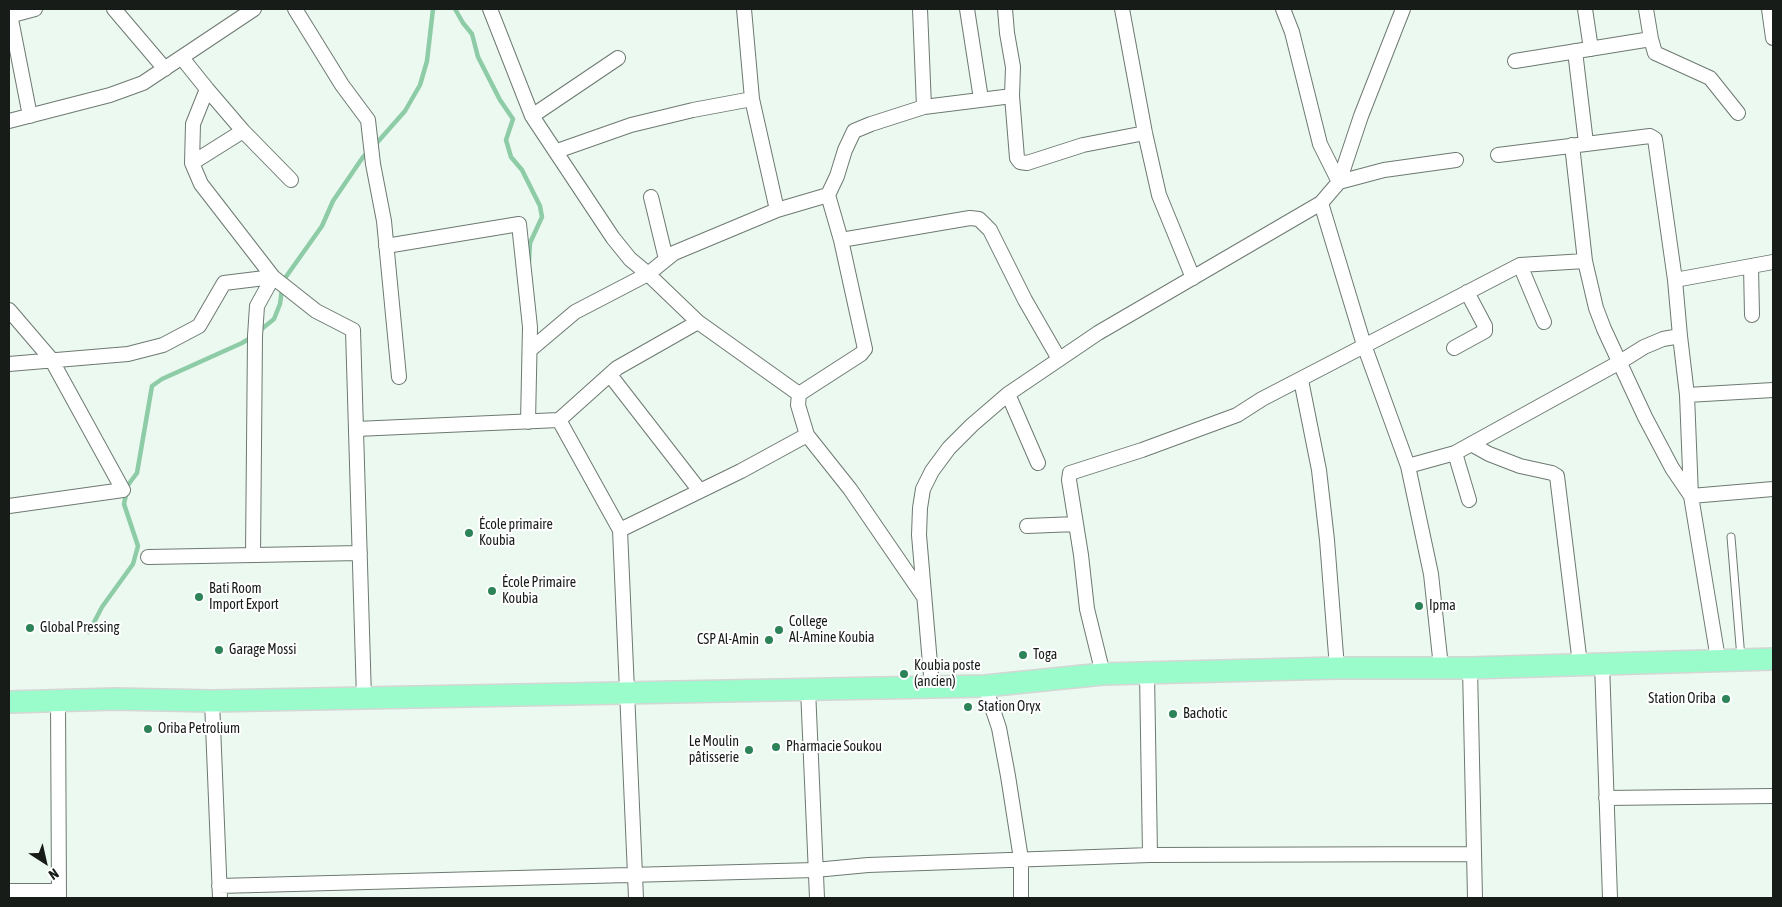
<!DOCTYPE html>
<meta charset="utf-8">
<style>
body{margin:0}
#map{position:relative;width:1782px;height:907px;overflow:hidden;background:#ecf9f0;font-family:"Asap Condensed",sans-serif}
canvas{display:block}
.frame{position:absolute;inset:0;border:10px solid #171c19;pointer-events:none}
.north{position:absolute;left:20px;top:837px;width:50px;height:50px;-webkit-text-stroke:4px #fff;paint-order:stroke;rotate:145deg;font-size:14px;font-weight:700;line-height:20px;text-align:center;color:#171c19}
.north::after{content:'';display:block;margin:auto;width:18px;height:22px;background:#171c19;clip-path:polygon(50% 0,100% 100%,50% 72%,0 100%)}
</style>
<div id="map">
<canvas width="1782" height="907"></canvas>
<div class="frame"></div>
<div class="north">N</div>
</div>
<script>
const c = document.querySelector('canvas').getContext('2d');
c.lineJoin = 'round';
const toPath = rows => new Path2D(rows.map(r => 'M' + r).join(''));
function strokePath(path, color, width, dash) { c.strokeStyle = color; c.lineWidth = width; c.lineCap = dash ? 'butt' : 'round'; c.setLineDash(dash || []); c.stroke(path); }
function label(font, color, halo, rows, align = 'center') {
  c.font = font + ' "Asap Condensed",sans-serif'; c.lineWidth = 4; c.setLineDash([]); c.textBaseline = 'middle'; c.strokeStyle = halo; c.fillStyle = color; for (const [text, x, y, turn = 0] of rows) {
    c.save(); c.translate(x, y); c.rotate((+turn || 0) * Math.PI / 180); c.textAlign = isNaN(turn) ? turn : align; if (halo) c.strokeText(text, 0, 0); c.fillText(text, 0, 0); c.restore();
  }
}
strokePath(toPath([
 [455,9,463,23,472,34,478,57,500,100,513,119,506,140,511,157,522,170,540,206,542,217,530,243,529,261],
 [375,145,405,111,420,85,427,61,433,9],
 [283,281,322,226,333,201,363,157,369,151],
 [258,332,274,319,280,304,282,289],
 [89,632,102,607,133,564,138,546,124,504,128,485,137,473,152,386,162,379,242,343,252,337]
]), '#8ecca7', 4.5);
const lane = toPath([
 [1731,537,1741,658]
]);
const street = toPath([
 [9,9,30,116],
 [114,9,165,69],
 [295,9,342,85,368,120,373,164,384,221,399,377],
 [490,9,532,116,613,238,630,259,648,274,698,322,799,394,798,405,807,435,850,489,924,597],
 [744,9,752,99,777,210],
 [920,9,924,107],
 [967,9,981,99],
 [1005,9,1007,33,1013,67,1012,96,1017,158,1020,162,1027,163,1083,145,1145,133],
 [1122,9,1145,133,1159,195,1193,278],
 [1283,9,1292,32,1320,144,1339,182,1384,170,1456,160],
 [1585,9,1591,49],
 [1646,9,1651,39,1655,53,1710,78,1738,113],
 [1769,9,1773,38],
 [9,16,35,9],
 [1575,51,1586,143],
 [182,58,207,89,243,131,291,180],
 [1515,61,1651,39],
 [207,89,193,124,192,163,201,184,273,277,316,311,353,330,364,698],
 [532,116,618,58],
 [9,121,110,95,143,83,254,9],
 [1572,145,1585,261,1596,308,1604,329,1645,417,1672,468,1691,496,1773,489],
 [557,151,631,125,693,110,752,99],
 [1498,155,1650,136,1655,139,1675,280,1680,336,1687,395,1691,496,1718,659],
 [192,163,243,131],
 [651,197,666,259],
 [1321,203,1364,345,1408,466,1431,574,1441,667],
 [841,240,970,218,979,219,990,230,1025,300,1059,359],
 [386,246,519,224,530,327,528,422],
 [1520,265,1544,322],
 [1751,266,1752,315],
 [1675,280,1773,262],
 [9,310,51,359,123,490,9,506],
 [1454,348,1485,331,1485,326,1467,292],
 [530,350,575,312,648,274,674,253,777,210,828,195],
 [9,364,128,354,163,345,199,326,224,283,273,277],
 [610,375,700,491],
 [1301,380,1319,470,1327,540,1337,668],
 [799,394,861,354,865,349,841,240,828,195,837,176,845,150,854,131,871,124,924,107,1012,96],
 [1008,394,1038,463],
 [1687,395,1773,390],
 [559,420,620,530,636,898],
 [356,429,559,420,617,368,698,322],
 [1471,444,1489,454,1520,466,1552,473,1557,476,1580,664],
 [1455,453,1469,500],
 [1408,466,1455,453,1620,362,1644,347,1663,339,1680,336],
 [1027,526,1076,524],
 [620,530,741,471,807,435],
 [253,555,255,336,257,306,273,277],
 [148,557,360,553],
 [1602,663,1610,898],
 [1470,668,1475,898],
 [1147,673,1150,855],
 [1103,674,1087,609,1081,555,1069,480,1070,473,1142,450,1237,415,1262,399,1520,265,1585,261],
 [985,686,999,728,1008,776,1021,859,1021,898],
 [932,687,919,535,920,508,923,489,932,471,949,448,972,425,1008,394,1098,333,1321,203,1339,182,1361,116,1403,9],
 [808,689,817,898],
 [58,700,59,898],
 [212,701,220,898],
 [1606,798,1773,796],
 [219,886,815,870,868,865,1150,855,1473,854],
 [9,891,59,891]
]);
const primary = toPath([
 [9,702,115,699,212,701,364,698,932,687,985,686,1103,674,1337,668,1470,668,1773,659]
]);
strokePath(lane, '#6d7971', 9);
strokePath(street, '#6d7971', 16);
strokePath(primary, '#d5d6d6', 24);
strokePath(lane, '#fff', 7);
strokePath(street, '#fff', 14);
strokePath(primary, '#9afbcb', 21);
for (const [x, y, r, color] of [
 [469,533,5,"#2b8357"],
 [492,591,5,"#2b8357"],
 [199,597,5,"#2b8357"],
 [1419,606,5,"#2b8357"],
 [30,628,5,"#2b8357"],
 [779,630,5,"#2b8357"],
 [769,640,5,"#2b8357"],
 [219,650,5,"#2b8357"],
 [1023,655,5,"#2b8357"],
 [904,674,5,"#2b8357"],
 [1726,699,5,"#2b8357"],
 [968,707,5,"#2b8357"],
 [1173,714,5,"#2b8357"],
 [148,729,5,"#2b8357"],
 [776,747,5,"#2b8357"],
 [749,750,5,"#2b8357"]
]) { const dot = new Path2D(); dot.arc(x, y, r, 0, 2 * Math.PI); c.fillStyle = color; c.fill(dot); strokePath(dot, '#fff', 2); }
label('14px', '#171c19', '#fff', [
 ["École primaire",479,525],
 ["Koubia",479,541],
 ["École Primaire",502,583],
 ["Koubia",502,599],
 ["Bati Room",209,589],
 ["Import Export",209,605],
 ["Ipma",1429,606],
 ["College",789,622],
 ["Al-Amine Koubia",789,638],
 ["Global Pressing",40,628],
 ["CSP Al-Amin",759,640,"right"],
 ["Garage Mossi",229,650],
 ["Toga",1033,655],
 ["Koubia poste",914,666],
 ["(ancien)",914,682],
 ["Station Oriba",1716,699,"right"],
 ["Station Oryx",978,707],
 ["Bachotic",1183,714],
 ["Oriba Petrolium",158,729],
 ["Le Moulin",739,742,"right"],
 ["pâtisserie",739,758,"right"],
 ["Pharmacie Soukou",786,747]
], 'left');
</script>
